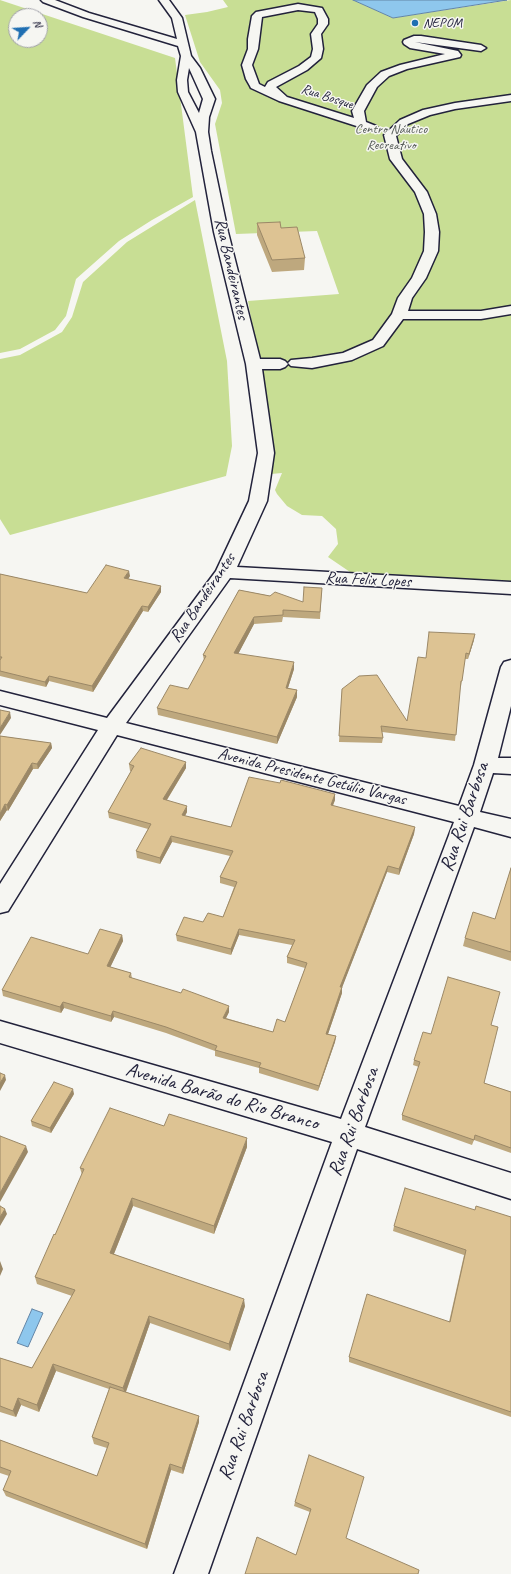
<!DOCTYPE html>
<meta charset="utf-8">
<style>
body{margin:0}
#map{position:relative;width:511px;height:1574px;overflow:hidden;background:#f6f6f2;font-family:Caveat,sans-serif}
canvas{display:block}
.north{position:absolute;left:8px;top:8px;width:40px;height:40px;box-sizing:border-box;background:#f6f6f2;border:1px solid #a1a1a9;border-radius:50%;rotate:65deg;font-size:11px;font-weight:700;line-height:16px;text-align:center;color:#22223b}
.north::after{content:'';display:block;margin:auto;width:14px;height:18px;background:#1f6fb2;clip-path:polygon(50% 0,100% 100%,50% 72%,0 100%)}
</style>
<div id="map">
<canvas width="511" height="1574"></canvas>
<div class="north">N</div>
</div>
<script>
const c = document.querySelector('canvas').getContext('2d');
c.lineJoin = 'round';
function fill(path, color) { c.fillStyle = color; c.fill(path, 'evenodd'); }
const toPath = rows => new Path2D(rows.map(r => 'M' + r).join(''));
function strokePath(path, color, width, dash) { c.strokeStyle = color; c.lineWidth = width; c.lineCap = dash ? 'butt' : 'round'; c.setLineDash(dash || []); c.stroke(path); }
function label(font, color, halo, rows, align = 'center') {
  c.font = font + ' Caveat,sans-serif'; c.lineWidth = 3; c.setLineDash([]); c.textBaseline = 'middle'; c.strokeStyle = halo; c.fillStyle = color; for (const [text, x, y, turn = 0] of rows) {
    c.save(); c.translate(x, y); c.rotate((+turn || 0) * Math.PI / 180); c.textAlign = isNaN(turn) ? turn : align; if (halo) c.strokeText(text, 0, 0); c.fillText(text, 0, 0); c.restore();
  }
}
fill(toPath([
 [0,0,175,58,193,197,152,220,119,241,76,279,66,316,55,330,20,349,0,353],
 [16,16,40,16,40,40,16,40],
 [223,0,353,0,393,18,511,0,511,585,350,572,328,557,338,544,336,529,322,516,302,515,287,506,277,494,275,490,282,473,271,474,268,416,248,301,339,294,317,231,236,234,215,124,222,103,220,90,200,62,185,15,207,12,228,7],
 [195,200,227,361,232,446,226,476,10,535,0,519,0,359,20,355,62,332,72,317,83,282,127,242]
]), '#c8de94');
const water = toPath([
 [353,0,507,0,393,18,353,0],
 [32,1309,43,1313,28,1347,17,1343,32,1309]
]);
fill(water, '#8ec7ed');
strokePath(water, '#6385a6', 1);
const minor = toPath([
 [41,0,55,0,89,13,177,39,172,18,159,0,169,0,182,18,191,56,200,68,215,99,209,117,208,132,211,151,228,232,260,359,280,359,285,361,288,364,285,367,280,369,262,369,274,453,267,501,237,567,511,582,511,594,230,578,126,723,459,806,474,765,501,667,504,662,511,660,511,706,498,758,511,758,511,774,493,773,480,812,511,819,511,837,474,827,365,1127,511,1173,511,1199,357,1149,208,1574,174,1574,332,1142,0,1043,0,1021,341,1119,454,822,117,735,8,911,0,913,0,884,98,730,0,705,0,691,107,718,216,571,249,501,258,453,246,364,214,232,196,132,178,92,177,80,181,56,178,46,83,17,43,2,41,0],
 [189,68,203,99,199,113,188,92,187,80,189,68],
 [298,4,322,8,328,19,328,24,321,34,323,49,321,58,307,70,276,87,287,97,354,118,352,111,367,85,381,72,400,65,445,54,410,48,404,44,403,42,404,40,414,36,421,36,481,45,486,48,481,51,415,42,458,51,461,55,460,57,407,69,389,76,377,87,364,111,366,122,376,126,378,128,376,130,372,131,279,101,251,88,250,86,246,79,242,65,248,49,248,39,252,16,256,12,298,4],
 [298,10,315,12,318,19,318,24,311,34,313,49,311,57,299,66,268,82,265,87,259,84,252,65,258,49,262,17,298,10],
 [511,95,511,101,455,109,430,115,408,124,396,136,402,159,427,192,436,214,439,232,438,251,426,278,412,298,408,311,481,311,511,306,511,314,481,319,403,319,383,346,352,360,312,368,291,366,288,363,291,360,312,358,343,353,373,340,392,314,398,298,412,278,424,251,425,232,424,214,415,192,390,159,384,135,386,133,400,120,423,110,455,103,511,95]
]);
strokePath(minor, '#22223b', 3);
fill(minor, '#f6f6f2');
fill(toPath([
 [257,223,281,228,305,258,304,270,272,272,257,235],
 [0,574,87,593,130,576,128,579,161,586,161,592,148,612,143,611,93,692,49,681,46,687,0,676],
 [322,588,320,619,283,617,282,622,254,624,238,654,294,669,288,688,297,690,297,697,277,744,158,715,157,708,188,689,204,661,203,655,239,590,303,602],
 [474,640,468,659,465,659,461,686,460,686,455,741,382,732,383,738,382,743,339,742,342,689,407,721,426,658],
 [0,736,51,743,52,748,38,769,33,769,8,811,7,810,0,821],
 [129,764,186,768,167,800,187,812,185,816,231,827,335,794,335,800,333,806,415,827,414,834,399,875,387,872,342,987,342,993,328,1034,336,1036,335,1042,318,1091,259,1073,259,1068,215,1056,215,1051,166,1033,114,1017,111,1022,64,1008,61,1013,3,996,2,990,88,954,122,935,123,941,110,967,131,973,132,978,229,1012,226,1018,273,1032,285,1022,305,968,287,963,287,957,292,945,239,935,231,955,177,941,176,935,203,922,223,917,234,887,220,883,220,877,230,856,172,842,160,864,137,858,136,851,148,829,109,818,108,812,131,771,130,771],
 [511,868,511,961,463,946,465,938,495,919],
 [491,1025,484,1083,511,1092,511,1153,474,1140,472,1145,402,1120,402,1115,419,1067,413,1065,414,1060,431,1034],
 [74,1094,51,1133,32,1126,31,1121],
 [164,1126,247,1147,214,1234,133,1206,114,1254,245,1306,230,1351,150,1323,126,1392,199,1416,199,1422,183,1474,171,1470,147,1549,6,1496,3,1490,9,1476,0,1473,0,1440,97,1476,107,1448,94,1444,92,1437,109,1389,56,1371,39,1412,21,1405,16,1417,0,1412,0,1358,32,1368,72,1296,37,1284,35,1277,55,1235,82,1175,80,1168],
 [474,1210,511,1217,511,1417,349,1362,349,1357,449,1322,464,1255,393,1231,394,1226],
 [364,1477,296,1555,310,1512,294,1506,295,1502]
]), '#bea87e');
fill(toPath([
 [129,571,130,576,125,584,124,578],
 [161,586,161,592,148,612,148,607],
 [142,606,143,611,93,692,92,686],
 [254,617,254,624,235,660,234,653],
 [475,634,474,640,468,659,469,654],
 [294,662,294,669,286,694,286,688],
 [49,676,49,681,46,687,45,682],
 [297,690,297,697,277,744,277,737],
 [10,712,11,718,0,735,0,728],
 [51,743,52,748,38,769,37,764],
 [186,762,186,768,163,806,163,799],
 [32,763,33,769,8,811,7,805],
 [335,794,335,800,330,811,331,805],
 [5,804,7,810,0,821,0,814],
 [187,806,187,812,182,821,182,815],
 [415,827,414,834,399,875,399,869],
 [171,836,172,842,160,864,160,858],
 [388,866,387,872,340,993,340,987],
 [239,929,239,935,231,955,231,949],
 [122,935,123,941,108,972,107,966],
 [342,987,342,993,326,1040,326,1034],
 [63,1002,64,1008,61,1013,60,1007],
 [229,1006,229,1012,223,1024,223,1018],
 [113,1011,114,1017,111,1022,111,1016],
 [336,1036,335,1042,318,1091,319,1086],
 [5,1075,6,1080,0,1091,0,1083],
 [73,1089,74,1094,51,1133,50,1128],
 [247,1138,247,1147,214,1234,214,1226],
 [26,1146,28,1152,0,1202,0,1193],
 [132,1198,133,1206,111,1261,110,1253],
 [5,1209,7,1214,0,1226,0,1217],
 [0,1261,3,1269,0,1276],
 [244,1299,245,1306,230,1351,229,1344],
 [149,1316,150,1323,125,1394,123,1388],
 [53,1364,56,1371,39,1412,37,1405],
 [18,1398,21,1405,16,1417,13,1411],
 [199,1416,199,1422,183,1474,182,1468],
 [170,1464,171,1470,147,1549,145,1544]
]), '#9b8867');
const building = toPath([
 [280,222,281,228,297,227,305,258,272,260,257,223,280,222],
 [106,565,129,571,124,578,161,586,148,607,142,606,92,686,49,676,45,682,0,671,0,660,2,657,0,657,0,574,87,593,106,565],
 [304,587,322,588,320,612,283,610,283,615,254,617,234,653,294,662,286,688,297,690,277,737,157,708,170,685,188,689,206,656,203,655,239,590,270,596,275,592,303,602,304,587],
 [429,632,475,634,469,654,466,653,462,681,461,681,456,735,381,726,383,738,339,736,342,689,359,676,377,675,407,721,418,657,426,658,429,632],
 [0,710,10,712,0,728,0,710],
 [0,736,51,743,37,764,32,763,7,805,5,804,0,814,0,736],
 [141,748,186,762,163,799,187,806,182,815,231,827,249,777,280,783,281,780,335,794,331,805,415,827,399,869,388,866,340,987,342,987,326,1034,336,1036,319,1086,259,1067,261,1063,215,1050,217,1046,166,1027,113,1011,111,1016,63,1002,60,1007,2,990,31,937,88,954,100,929,122,935,107,966,131,973,129,977,181,993,183,989,229,1006,223,1018,273,1032,277,1019,285,1022,307,963,287,957,295,940,239,929,231,949,176,935,184,917,203,922,208,913,223,917,237,882,220,877,233,851,171,836,160,858,136,851,151,824,108,812,134,766,129,764,141,748],
 [511,868,511,952,465,938,473,912,495,919,511,868],
 [448,977,500,992,491,1025,498,1027,484,1083,511,1092,511,1148,475,1135,474,1140,402,1115,420,1062,414,1060,423,1032,431,1034,448,977],
 [0,1073,5,1075,0,1083,0,1073],
 [54,1082,73,1089,50,1128,31,1121,54,1082],
 [110,1108,164,1126,169,1114,247,1138,214,1226,132,1198,110,1253,244,1299,229,1344,149,1316,123,1388,53,1364,37,1405,18,1398,13,1411,0,1406,0,1358,32,1368,75,1290,35,1277,54,1234,55,1235,84,1169,80,1168,110,1108],
 [0,1136,26,1146,0,1193,0,1136],
 [405,1188,475,1210,476,1206,511,1217,511,1412,349,1357,367,1294,450,1322,466,1250,394,1226,405,1188],
 [0,1206,5,1209,0,1217,0,1206],
 [110,1387,199,1416,182,1468,170,1464,145,1544,3,1490,11,1471,0,1467,0,1440,97,1476,109,1443,92,1437,110,1387],
 [309,1455,364,1477,346,1538,419,1570,418,1574,245,1574,257,1537,296,1555,311,1509,295,1502,309,1455]
]);
fill(building, '#ddc393');
strokePath(building, '#9b8867', 1);
for (const [x, y, r, color] of [
 [415,23,4,"#1f6fb2"]
]) { const dot = new Path2D(); dot.arc(x, y, r, 0, 2 * Math.PI); c.fillStyle = color; c.fill(dot); strokePath(dot, '#f6f6f2', 1.5); }
label('14px', '#22223b', '#f6f6f2', [
 ["NEPOM",423,23]
], 'left');
label('14px', '#22223b', '#f6f6f2', [
 ["Rua Bosque",327,97,18]
]);
label('14px', '#545a56', '#f6f6f2', [
 ["Centro Náutico",391,129],
 ["Recreativo",391,145]
]);
label('17px', '#22223b', '#f6f6f2', [
 ["Rua Bandeirantes",231,269,77],
 ["Rua Felix Lopes",368,580,3],
 ["Rua Bandeirantes",203,598,-56],
 ["Avenida Presidente Getúlio Vargas",312,777,14]
]);
label('20px', '#22223b', '#f6f6f2', [
 ["Rua Rui Barbosa",465,817,-71],
 ["Avenida Barão do Rio Branco",222,1097,16],
 ["Rua Rui Barbosa",354,1122,-70],
 ["Rua Rui Barbosa",244,1426,-70]
]);
</script>
